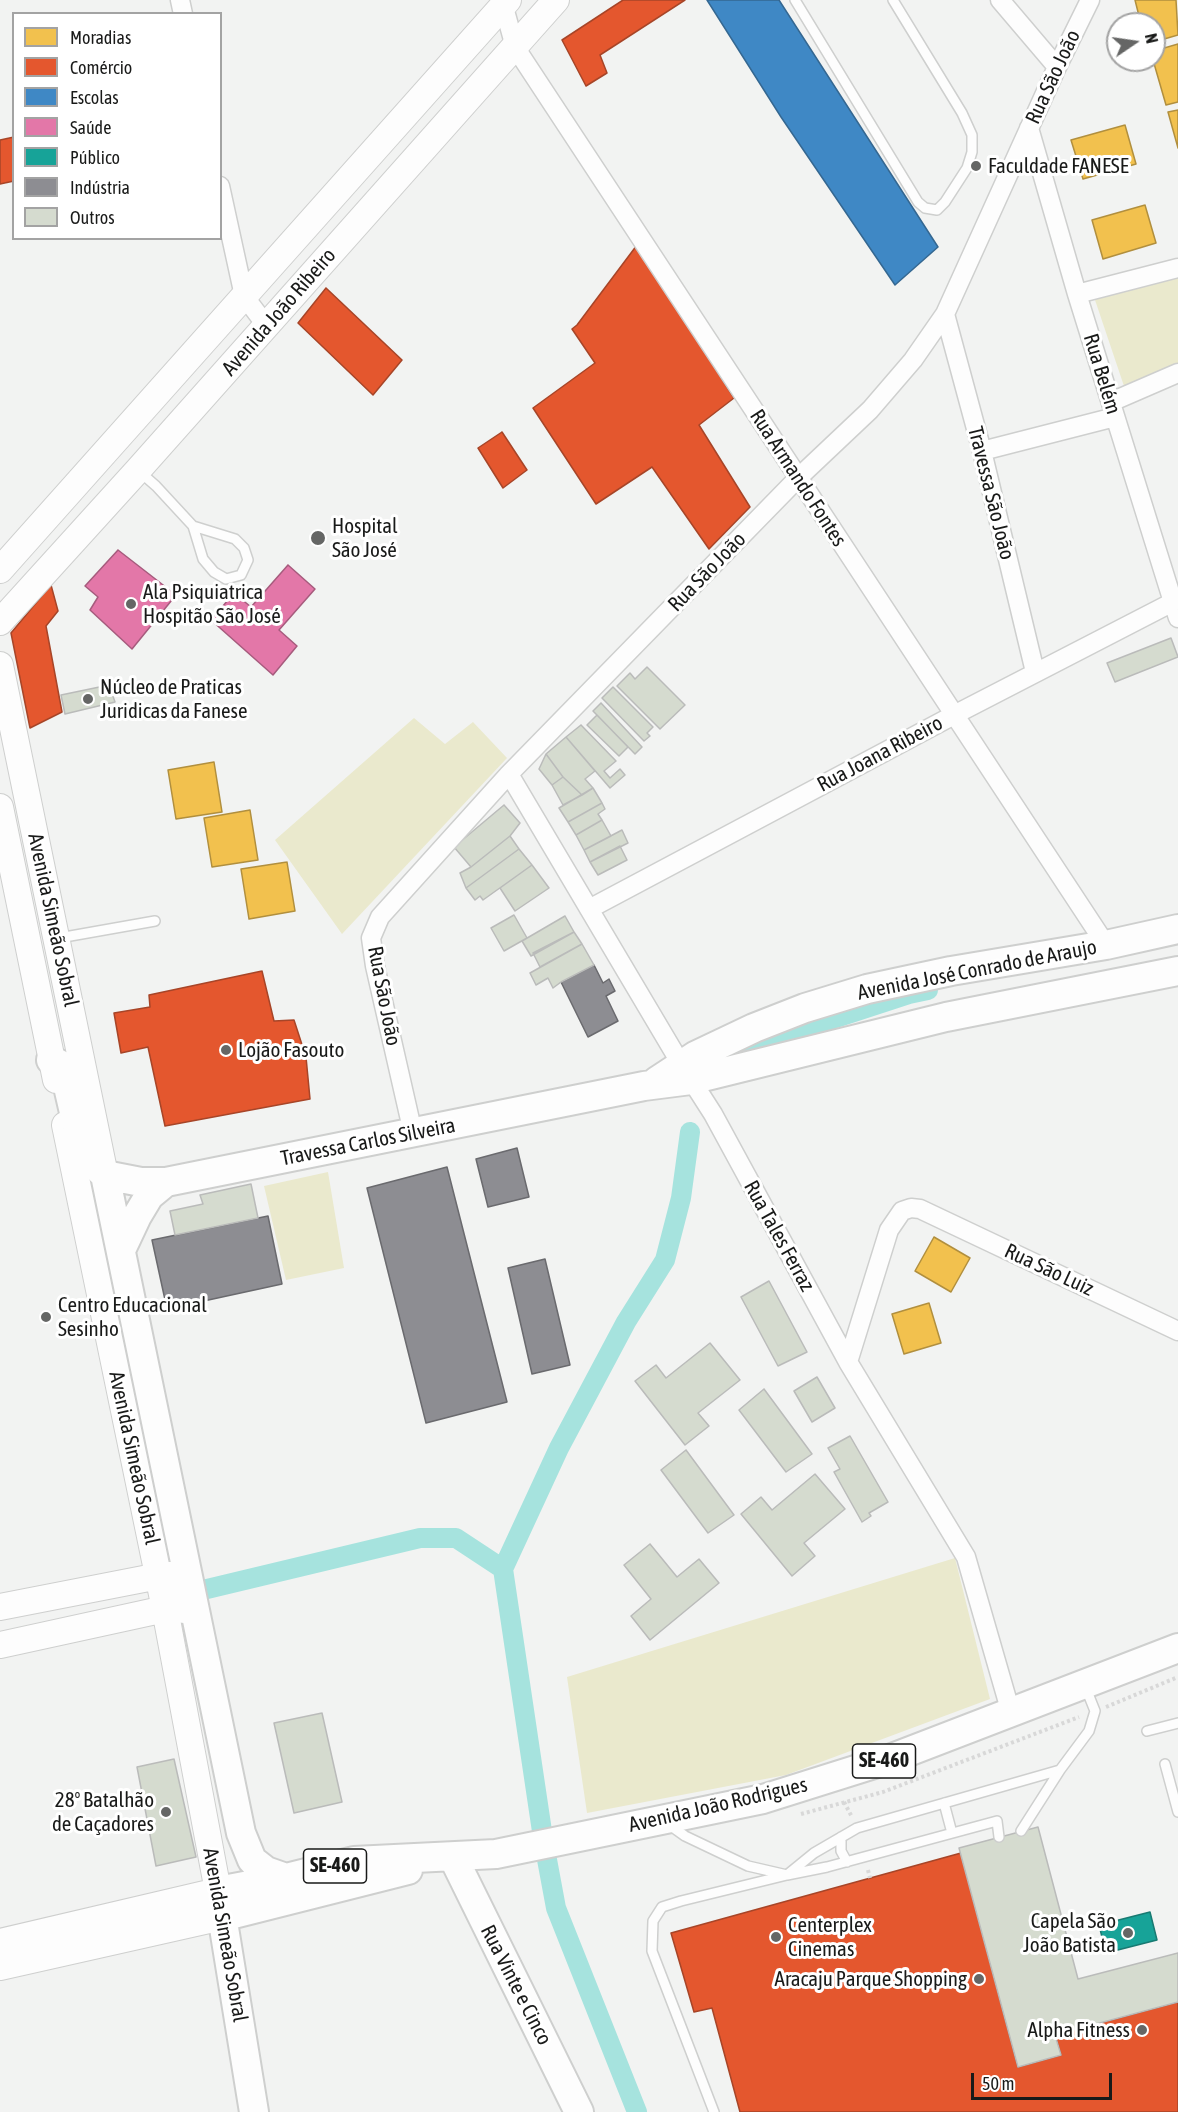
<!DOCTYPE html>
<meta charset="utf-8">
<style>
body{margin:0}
#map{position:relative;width:1178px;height:2112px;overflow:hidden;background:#f2f3f2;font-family:"Asap Condensed",sans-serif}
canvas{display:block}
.legend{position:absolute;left:12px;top:12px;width:210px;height:228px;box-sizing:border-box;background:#fff;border:2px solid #a3a3a3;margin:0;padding:8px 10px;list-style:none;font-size:18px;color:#191a19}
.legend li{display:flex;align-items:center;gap:12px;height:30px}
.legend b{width:30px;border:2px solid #a3a3a3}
.north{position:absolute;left:1106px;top:12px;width:60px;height:60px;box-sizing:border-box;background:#fff;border:2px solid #a3a3a3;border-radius:50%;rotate:77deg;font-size:16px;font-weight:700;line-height:24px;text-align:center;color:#191a19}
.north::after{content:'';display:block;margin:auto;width:21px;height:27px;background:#656665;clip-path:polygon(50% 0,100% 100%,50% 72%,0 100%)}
.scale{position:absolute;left:971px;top:2073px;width:141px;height:27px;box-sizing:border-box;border:3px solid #191a19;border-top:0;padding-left:8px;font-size:18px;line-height:21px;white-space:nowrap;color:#191a19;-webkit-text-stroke:4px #fff;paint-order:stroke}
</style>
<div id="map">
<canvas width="1178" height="2112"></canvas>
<ul class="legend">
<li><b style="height:16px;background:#f2c14e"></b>Moradias</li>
<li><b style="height:16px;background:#e4572e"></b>Comércio</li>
<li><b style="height:16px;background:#3f88c5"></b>Escolas</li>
<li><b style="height:16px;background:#e377a8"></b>Saúde</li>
<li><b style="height:16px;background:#17a398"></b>Público</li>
<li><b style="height:16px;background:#8d8d92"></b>Indústria</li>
<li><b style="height:16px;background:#d5dbcf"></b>Outros</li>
</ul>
<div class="north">N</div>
<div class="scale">50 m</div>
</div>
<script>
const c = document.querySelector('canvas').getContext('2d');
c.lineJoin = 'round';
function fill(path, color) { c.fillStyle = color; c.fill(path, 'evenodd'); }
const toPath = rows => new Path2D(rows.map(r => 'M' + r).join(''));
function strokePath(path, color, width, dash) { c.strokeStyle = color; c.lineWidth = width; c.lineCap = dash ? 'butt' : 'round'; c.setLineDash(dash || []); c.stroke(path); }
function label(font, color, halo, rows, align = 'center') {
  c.font = font + ' "Asap Condensed",sans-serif'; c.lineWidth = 6; c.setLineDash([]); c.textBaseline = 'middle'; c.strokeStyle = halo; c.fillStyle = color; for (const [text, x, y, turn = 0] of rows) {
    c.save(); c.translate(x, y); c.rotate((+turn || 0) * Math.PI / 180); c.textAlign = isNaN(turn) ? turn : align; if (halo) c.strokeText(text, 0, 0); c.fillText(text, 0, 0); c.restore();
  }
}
fill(toPath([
 [1178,271,1178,375,1126,392,1094,297],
 [414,718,445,744,473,722,507,758,342,934,275,840],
 [328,1172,344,1268,286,1280,264,1186],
 [955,1558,990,1699,786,1775,587,1813,567,1677]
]), '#eae9cd');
const homes = toPath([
 [1135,0,1176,0,1178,35,1154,42,1154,24,1141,24,1135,0],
 [1178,44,1178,102,1166,105,1153,60,1154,51,1178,44],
 [1178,110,1178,148,1168,112,1178,110],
 [1125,125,1136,164,1083,179,1071,140,1125,125],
 [1145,205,1156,243,1103,259,1092,220,1145,205],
 [214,762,222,812,176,819,168,770,214,762],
 [250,810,258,860,212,867,204,818,250,810],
 [287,862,295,911,249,919,241,869,287,862],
 [934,1237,970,1258,951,1292,915,1271,934,1237],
 [929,1303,941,1343,904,1354,892,1314,929,1303]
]);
fill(homes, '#f2c14e');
strokePath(homes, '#b18f3e', 1.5);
const shops = toPath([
 [623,0,685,0,600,55,607,73,586,86,562,40,623,0],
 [14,137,14,181,0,184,0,140,14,137],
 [637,245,734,398,699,425,750,507,709,549,652,467,596,504,533,408,595,363,572,329,577,325,637,245],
 [326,288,402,360,373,395,298,323,326,288],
 [502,432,527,470,503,488,478,448,502,432],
 [51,585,58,611,46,626,62,712,30,728,11,633,51,585],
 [262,971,274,1021,294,1020,306,1057,310,1099,165,1126,148,1047,121,1053,114,1013,150,1007,149,995,262,971],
 [961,1853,1018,2067,1061,2055,1055,2035,1178,2002,1178,2112,740,2112,712,2008,694,2012,671,1933,961,1853]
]);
fill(shops, '#e4572e');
strokePath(shops, '#a74528', 1.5);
const schools = toPath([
 [707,0,779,0,938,247,895,285,781,117,707,0]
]);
fill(schools, '#3f88c5');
strokePath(schools, '#346791', 1.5);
const health = toPath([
 [118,550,176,595,132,649,90,610,98,597,85,586,118,550],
 [288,565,315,589,279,630,297,646,273,675,211,620,234,593,251,607,288,565]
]);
fill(health, '#e377a8');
strokePath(health, '#a65b7d', 1.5);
const public = toPath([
 [1150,1912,1157,1940,1106,1953,1099,1925,1150,1912]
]);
fill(public, '#17a398');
strokePath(public, '#187a72', 1.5);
const industry = toPath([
 [594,965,603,983,609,979,615,991,606,996,618,1021,588,1037,561,982,594,965],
 [517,1148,529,1197,488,1207,476,1159,517,1148],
 [447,1167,507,1402,426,1423,367,1188,447,1167],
 [268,1216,282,1284,167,1309,152,1240,268,1216],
 [545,1259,570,1365,532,1374,508,1268,545,1259]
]);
fill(industry, '#8d8d92');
strokePath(industry, '#6a6a6e', 1.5);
strokePath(toPath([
 [747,1047,909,994,928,990],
 [182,1595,420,1538,456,1538,503,1569],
 [637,2112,556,1908,543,1838,503,1569,559,1448,626,1322,665,1260,681,1198,690,1132]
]), '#a6e3de', 20);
const building = toPath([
 [1171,638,1178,657,1115,682,1107,663,1171,638],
 [647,667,685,705,660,729,617,686,630,673,635,679,647,667],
 [109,685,115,702,65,714,61,695,109,685],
 [613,687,653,727,647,733,650,736,644,741,602,698,613,687],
 [601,703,642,747,635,754,593,711,601,703],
 [597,715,628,747,619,756,587,725,597,715],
 [581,725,616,761,604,771,610,778,620,769,625,775,610,788,566,737,581,725],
 [566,737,595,771,585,779,593,788,582,795,563,777,546,754,566,737],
 [546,754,563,777,552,785,539,769,546,754],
 [563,777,582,795,563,805,552,785,563,777],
 [593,788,602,803,568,822,559,808,593,788],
 [602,803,605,809,598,814,602,820,576,835,568,822,602,803],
 [504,805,520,823,510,836,471,867,454,847,504,805],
 [602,820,611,836,584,850,576,835,602,820],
 [622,830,628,843,590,862,584,850,622,830],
 [510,836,519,849,466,888,460,873,471,867,510,836],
 [620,846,627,860,598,875,590,862,620,846],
 [519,849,532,865,483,900,480,896,475,900,466,888,519,849],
 [532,865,549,888,515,911,500,888,532,865],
 [514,915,527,938,504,951,491,928,514,915],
 [565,916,574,932,531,956,522,941,565,916],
 [574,932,582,944,540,967,533,953,574,932],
 [582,944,594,965,561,982,553,988,548,978,536,985,530,973,582,944],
 [251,1184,258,1218,175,1235,170,1211,203,1204,200,1195,251,1184],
 [769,1281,807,1352,778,1366,741,1297,769,1281],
 [710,1343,740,1380,698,1413,709,1426,685,1445,635,1381,656,1365,666,1378,710,1343],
 [817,1377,835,1408,812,1422,794,1391,817,1377],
 [764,1389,812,1454,786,1472,739,1410,764,1389],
 [850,1436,888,1502,869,1513,871,1516,862,1522,834,1472,840,1469,828,1448,850,1436],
 [686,1450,734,1515,708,1533,661,1470,686,1450],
 [815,1474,845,1509,804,1543,815,1556,792,1576,741,1514,761,1497,772,1510,815,1474],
 [650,1544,677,1577,699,1559,719,1583,650,1640,631,1616,651,1599,624,1565,650,1544],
 [322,1713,342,1802,294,1813,274,1723,322,1713],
 [174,1759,196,1857,156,1866,137,1767,174,1759],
 [1038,1827,1078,1979,1178,1953,1178,2002,1055,2035,1061,2055,1018,2067,959,1848,1038,1827]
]);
fill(building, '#d5dbcf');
strokePath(building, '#babbba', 1.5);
const service = toPath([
 [795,0,918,202,925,208,937,210,945,202,967,168,972,152,972,135,962,113,893,0],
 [140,472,156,486,193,526,203,559,214,572,226,579,241,575,248,560,244,548,235,539,193,526],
 [59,938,155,921],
 [1147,1731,1178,1723],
 [1165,1764,1178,1812],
 [944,1803,952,1833],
 [671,1826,685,1836,748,1866,787,1875,827,1867,997,1821,999,1837],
 [1021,1831,1060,1770,1089,1731,1095,1711,1085,1686],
 [841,1837,841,1851,847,1862],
 [714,2112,652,1951,653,1921,662,1907,681,1901,787,1875,814,1853,857,1828,1060,1770]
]);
const minor = toPath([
 [180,0,183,14],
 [502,0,515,47,1106,945],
 [1000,0,1057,67],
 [1029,128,1077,294,1178,618],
 [220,186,244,296,266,325],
 [1077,294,1178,268],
 [945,314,982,451,1035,672],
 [1111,402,1178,373],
 [982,451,1115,417],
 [509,774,681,1064,713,1114,848,1362,966,1557,1011,1713],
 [589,909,954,715,1173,602],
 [413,1133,375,966,371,938,380,917,509,774,798,478,870,410,913,360,945,314,1057,67,1090,0],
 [848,1362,889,1230,902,1211,911,1208,920,1209,1178,1331]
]);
const secondary = toPath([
 [0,570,508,0],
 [0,622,138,470,556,0],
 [0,665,105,1175],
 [0,807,56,1080],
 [0,1607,159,1576],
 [0,1645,165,1609],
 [0,1942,218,1891,164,1604,65,1125],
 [0,1967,222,1917]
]);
const primary = toPath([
 [51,1060,61,1065,67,1082,82,1147,89,1160,105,1175,141,1182,166,1182],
 [657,1081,695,1056,754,1028,805,1008,867,989,951,971,1106,945,1178,929],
 [105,1175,241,1833,252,1860,266,1871,286,1878],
 [121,1250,137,1216,149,1196,166,1182,644,1086,691,1080,946,1017,1178,971],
 [159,1576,170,1576,176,1583,181,1591,184,1609],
 [453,1857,579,2112],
 [222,1917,408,1870],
 [254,2112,218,1891,286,1878,354,1861,496,1854,763,1799,887,1760,1178,1648]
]);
strokePath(service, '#cecfce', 12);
strokePath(minor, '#cecfce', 21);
strokePath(secondary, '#cecfce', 28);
strokePath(primary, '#cecfce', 32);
strokePath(toPath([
 [1106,1707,1178,1677],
 [844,1802,852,1817],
 [801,1814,883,1792,1079,1717],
 [868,1870,870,1878]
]), '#d8d8d8', 4, [3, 3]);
strokePath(service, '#fdfdfd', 9);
strokePath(minor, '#fdfdfd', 18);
strokePath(secondary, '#fdfdfd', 26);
strokePath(primary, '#fdfdfd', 28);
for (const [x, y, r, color] of [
 [976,166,6,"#656665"],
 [318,538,8,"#656665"],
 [131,604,6,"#656665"],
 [88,699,6,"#656665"],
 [226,1050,6,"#656665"],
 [46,1317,6,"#656665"],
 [166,1812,6,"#656665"],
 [1128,1933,6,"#656665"],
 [776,1937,6,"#656665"],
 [979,1979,6,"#656665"],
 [1142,2030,6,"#656665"]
]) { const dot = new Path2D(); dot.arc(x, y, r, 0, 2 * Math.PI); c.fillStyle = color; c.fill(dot); strokePath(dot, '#fff', 2); }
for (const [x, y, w] of [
 [884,1761,63],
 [335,1866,63]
]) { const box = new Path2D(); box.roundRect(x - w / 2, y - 17, w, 34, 4.5); c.fillStyle = '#fff'; c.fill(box); strokePath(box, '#191a19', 1.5); }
label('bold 20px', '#191a19', null, [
 ["SE-460",884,1761],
 ["SE-460",335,1866]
]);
label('21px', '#191a19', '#fff', [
 ["Rua São João",1053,77,-65],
 ["Avenida João Ribeiro",279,312,-49],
 ["Rua Belém",1102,374,73],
 ["Rua Armando Fontes",798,478,57],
 ["Travessa São João",991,493,76],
 ["Rua São João",707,572,-46],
 ["Rua Joana Ribeiro",880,754,-28],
 ["Avenida Simeão Sobral",53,920,78],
 ["Avenida José Conrado de Araujo",977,970,-11],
 ["Rua São João",384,996,79],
 ["Travessa Carlos Silveira",368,1142,-11],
 ["Rua Tales Ferraz",779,1236,61],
 ["Rua São Luiz",1049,1270,25],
 ["Avenida Simeão Sobral",134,1458,78],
 ["Avenida João Rodrigues",718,1805,-13],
 ["Avenida Simeão Sobral",225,1935,80],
 ["Rua Vinte e Cinco",516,1985,63]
]);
label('21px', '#191a19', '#fff', [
 ["Faculdade FANESE",988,166],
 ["Hospital",332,526],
 ["São José",332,550],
 ["Ala Psiquiatrica",143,592],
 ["Hospitão São José",143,616],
 ["Núcleo de Praticas",100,687],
 ["Juridicas da Fanese",100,711],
 ["Lojão Fasouto",238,1050],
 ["Centro Educacional",58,1305],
 ["Sesinho",58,1329],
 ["28º Batalhão",154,1800,"right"],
 ["de Caçadores",154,1824,"right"],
 ["Capela São",1116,1921,"right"],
 ["João Batista",1116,1945,"right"],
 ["Centerplex",788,1925],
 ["Cinemas",788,1949],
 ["Aracaju Parque Shopping",967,1979,"right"],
 ["Alpha Fitness",1130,2030,"right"]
], 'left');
</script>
